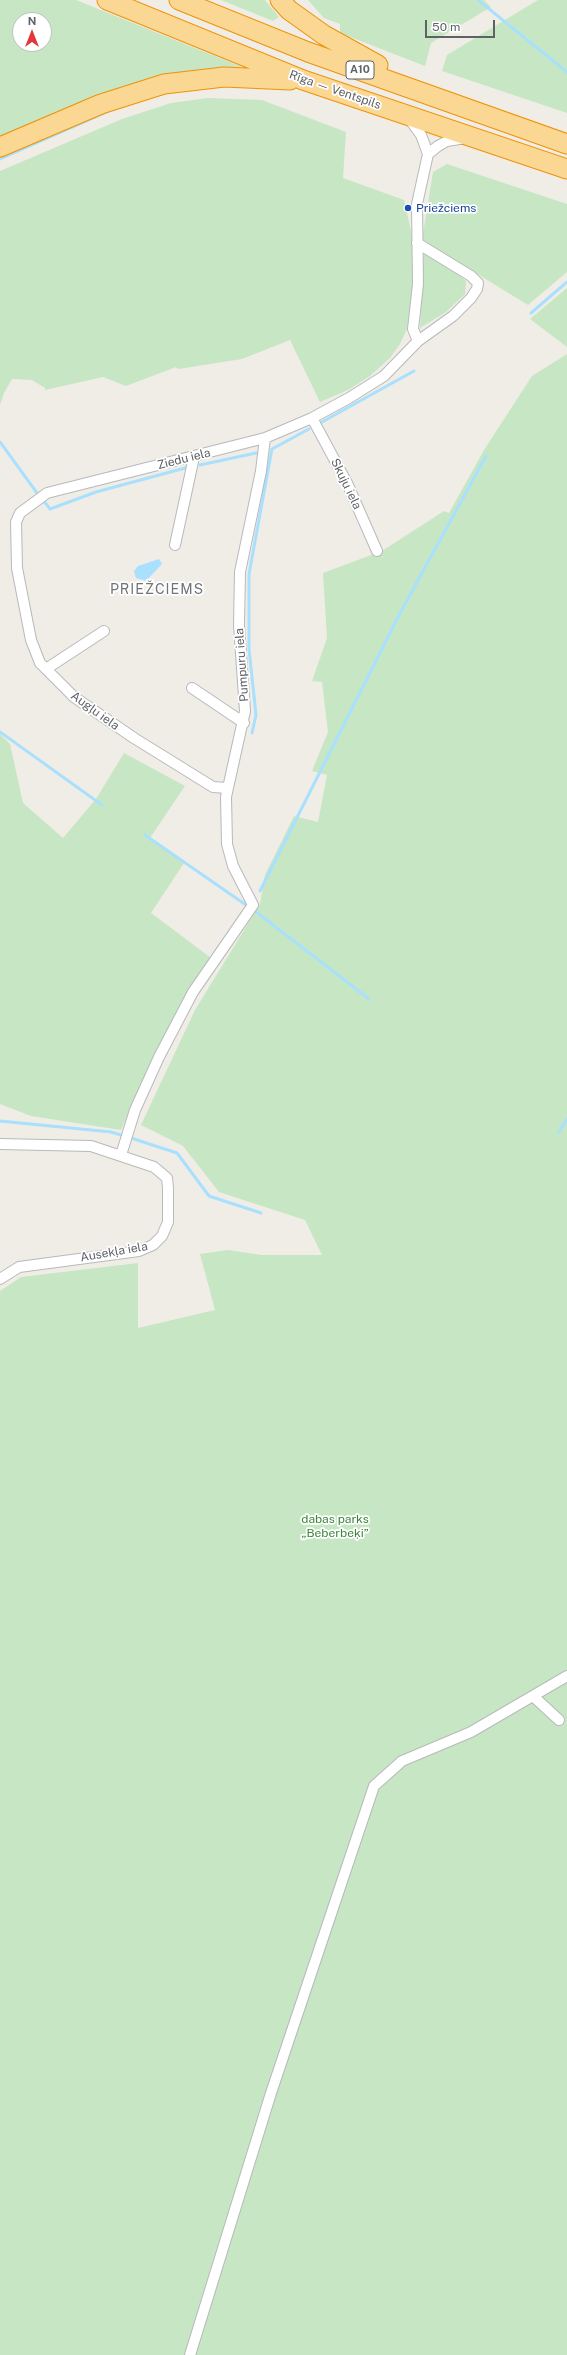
<!DOCTYPE html>
<meta charset="utf-8">
<style>
body{margin:0}
#map{position:relative;width:567px;height:2355px;overflow:hidden;background:#f0ede6;font-family:"Public Sans",sans-serif}
canvas{display:block}
.north{position:absolute;left:12px;top:12px;width:40px;height:40px;box-sizing:border-box;background:#fff;border:1px solid #bfc0c2;border-radius:50%;rotate:0deg;font-size:11px;font-weight:700;line-height:16px;text-align:center;color:#5e6266}
.north::after{content:'';display:block;margin:auto;width:14px;height:18px;background:#e53739;clip-path:polygon(50% 0,100% 100%,50% 72%,0 100%)}
.scale{position:absolute;left:425px;top:20px;width:70px;height:18px;box-sizing:border-box;border:2px solid #5e6266;border-top:0;padding-left:5px;font-size:12px;line-height:14px;white-space:nowrap;color:#5e6266;-webkit-text-stroke:3px #fff;paint-order:stroke}
</style>
<div id="map">
<canvas width="567" height="2355"></canvas>
<div class="north">N</div>
<div class="scale">50 m</div>
</div>
<script>
const c = document.querySelector('canvas').getContext('2d');
c.lineJoin = 'round';
function fill(path, color) { c.fillStyle = color; c.fill(path, 'evenodd'); }
const toPath = rows => new Path2D(rows.map(r => 'M' + r).join(''));
function strokePath(path, color, width, dash) { c.strokeStyle = color; c.lineWidth = width; c.lineCap = dash ? 'butt' : 'round'; c.setLineDash(dash || []); c.stroke(path); }
function label(font, color, halo, rows, align = 'center') {
  c.font = font + ' "Public Sans",sans-serif'; c.lineWidth = 3.5; c.setLineDash([]); c.textBaseline = 'middle'; c.strokeStyle = halo; c.fillStyle = color; for (const [text, x, y, turn = 0] of rows) {
    c.save(); c.translate(x, y); c.rotate((+turn || 0) * Math.PI / 180); c.textAlign = isNaN(turn) ? turn : align; if (halo) c.strokeText(text, 0, 0); c.fillText(text, 0, 0); c.restore();
  }
}
fill(toPath([
 [0,0,76,0,242,67,203,69,162,76,0,138],
 [20,20,44,20,44,44,20,44],
 [221,0,265,0,279,17,273,21],
 [308,0,484,0,491,7,431,43,425,66,340,33,340,24,324,18],
 [538,0,567,0,567,113,442,71,447,55],
 [208,98,262,100,346,132,343,178,404,200,414,244,412,290,407,329,400,344,390,358,370,376,348,390,320,402,290,340,242,359,178,369,176,367,126,386,103,377,45,390,45,388,32,380,12,379,4,393,0,405,0,171,122,119,171,103],
 [447,164,567,204,567,272,528,305,422,240,433,172],
 [424,252,454,271,466,281,465,294,446,312,420,328],
 [567,288,567,347,530,319],
 [567,354,567,2355,0,2355,0,1291,21,1277,138,1263,138,1328,215,1310,200,1254,228,1250,262,1255,322,1255,305,1220,219,1192,183,1146,141,1125,195,1010,260,904,265,875,294,816,318,822,327,775,312,771,328,732,322,682,312,681,327,638,323,573,382,551,444,511,449,513,484,450,532,376],
 [0,734,10,744,23,803,63,838,96,799,124,753,185,786,150,838,184,863,151,913,211,958,154,1054,121,1130,31,1116,0,1104]
]), '#c7e6c4');
fill(toPath([
 [159,559,162,564,146,581,136,578,134,571,138,566]
]), '#a9e0fd');
strokePath(toPath([
 [478,0,567,72],
 [0,159,109,111],
 [531,313,567,282],
 [322,422,414,371],
 [0,442,37,493],
 [200,465,256,453],
 [43,500,50,509,96,492,189,467],
 [0,732,102,805],
 [252,733,256,715,249,649,249,574,272,449,309,429],
 [145,835,246,905],
 [260,891,399,615,486,456],
 [255,911,369,999],
 [0,1121,111,1132,121,1135],
 [559,1132,567,1119],
 [131,1138,177,1153,209,1196,261,1213]
]), '#a9e0fd', 3);
const street = toPath([
 [408,117,421,135,428,154,417,204,418,284,413,329,418,341],
 [428,154,438,146,447,141,465,138],
 [312,418,347,483,377,551],
 [175,545,194,457],
 [46,669,104,631],
 [192,688,244,723],
 [227,788,213,787,134,738,74,697,40,663,31,640,17,568,16,522,20,513,47,493,265,438,312,418,349,398,384,376,418,341,453,316,471,298,477,289,478,283,471,276,417,243],
 [0,1144,91,1146,154,1167,167,1178,168,1188,168,1222,162,1236,153,1245,139,1251,19,1267,0,1279],
 [121,1155,135,1110,159,1057,193,992,253,905,233,866,227,844,226,797,245,711,239,625,240,572,261,471,265,438],
 [533,1696,559,1720],
 [190,2355,271,2093,374,1786,402,1761,471,1732,567,1676]
]);
const highway = toPath([
 [107,0,303,80,567,169],
 [179,0,308,52,567,144],
 [280,0,289,10,324,35,378,65],
 [0,147,101,104,164,84,224,77,290,80]
]);
strokePath(street, '#b7b9bc', 12);
strokePath(highway, '#f09206', 21);
strokePath(street, '#fff', 10);
strokePath(highway, '#fad793', 19);
for (const [x, y, r, color] of [
 [408,208,4,"#1a4fb4"]
]) { const dot = new Path2D(); dot.arc(x, y, r, 0, 2 * Math.PI); c.fillStyle = color; c.fill(dot); strokePath(dot, '#fff', 1.5); }
for (const [x, y, w] of [
 [360,70,28]
]) { const box = new Path2D(); box.roundRect(x - w / 2, y - 9, w, 18, 3); c.fillStyle = '#fff'; c.fill(box); strokePath(box, '#5e6266', 1); }
label('bold 11px', '#5e6266', null, [
 ["A10",360,70]
]);
label('12px', '#5e6266', '#fff', [
 ["Rīga — Ventspils",335,90,19],
 ["Ziedu iela",184,459,-14],
 ["Skuju iela",346,484,64],
 ["Pumpuru iela",242,665,-94],
 ["Augļu iela",95,711,36],
 ["Ausekļa iela",114,1252,-10]
]);
label('12px', '#164399', '#fff', [
 ["Priežciems",416,208]
], 'left');
label('12px', '#3b8437', '#fff', [
 ["dabas parks",335,1519],
 ["„Beberbeķi”",335,1533]
]);
c.letterSpacing = '1px';
label('14px', '#6f7478', '#fff', [
 ["PRIEŽCIEMS",157,590]
]);
c.letterSpacing = '0px';
</script>
